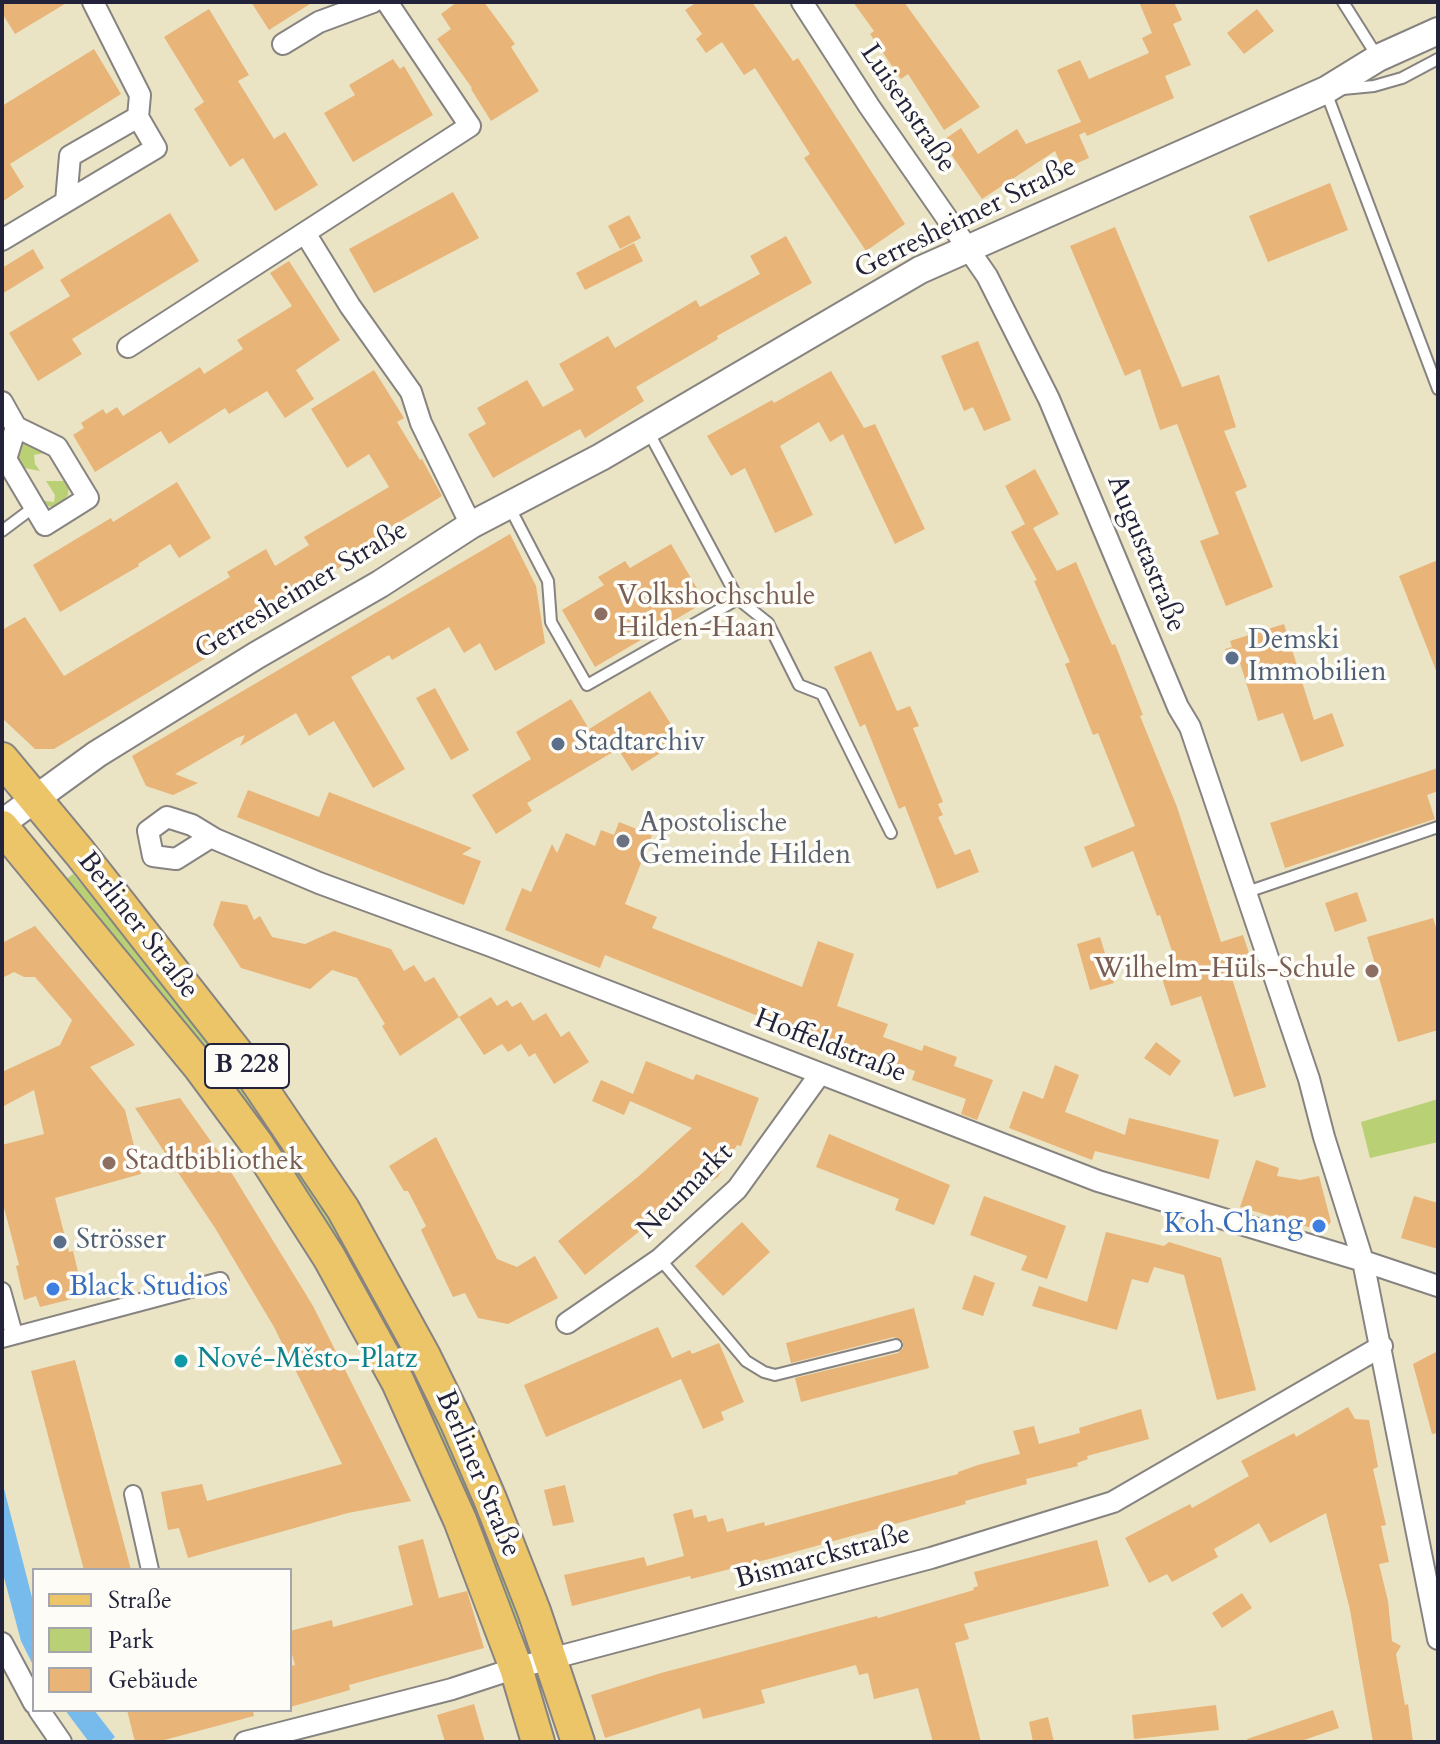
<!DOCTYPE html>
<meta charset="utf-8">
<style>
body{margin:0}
#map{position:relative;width:1440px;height:1744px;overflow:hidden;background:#eae4c5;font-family:Cardo,serif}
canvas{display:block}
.frame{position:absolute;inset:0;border:4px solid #22223b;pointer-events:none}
.legend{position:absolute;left:32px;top:1568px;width:260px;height:144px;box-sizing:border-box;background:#fdfcf7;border:2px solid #a5a5ac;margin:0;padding:10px 14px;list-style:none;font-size:24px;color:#22223b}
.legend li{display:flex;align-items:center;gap:16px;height:40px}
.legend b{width:40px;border:2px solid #a5a5ac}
</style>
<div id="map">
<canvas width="1440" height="1744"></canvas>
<div class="frame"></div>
<ul class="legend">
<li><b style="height:10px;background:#edc569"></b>Straße</li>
<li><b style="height:22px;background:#bad075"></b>Park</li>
<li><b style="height:22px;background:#e8b478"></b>Gebäude</li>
</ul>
</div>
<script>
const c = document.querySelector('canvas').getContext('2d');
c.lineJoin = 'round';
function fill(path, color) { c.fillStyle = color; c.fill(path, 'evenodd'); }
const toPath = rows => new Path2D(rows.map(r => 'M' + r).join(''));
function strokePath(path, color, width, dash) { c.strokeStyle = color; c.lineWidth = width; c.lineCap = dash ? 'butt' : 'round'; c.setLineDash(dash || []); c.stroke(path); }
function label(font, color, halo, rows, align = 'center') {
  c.font = font + ' Cardo,serif'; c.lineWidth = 7; c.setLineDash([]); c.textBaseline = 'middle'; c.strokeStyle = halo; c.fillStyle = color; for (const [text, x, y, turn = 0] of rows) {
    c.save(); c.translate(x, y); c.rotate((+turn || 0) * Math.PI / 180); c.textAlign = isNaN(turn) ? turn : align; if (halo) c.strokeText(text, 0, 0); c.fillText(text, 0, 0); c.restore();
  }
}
fill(toPath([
 [21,441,50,452,34,455,35,464,40,471,15,466,17,442],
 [46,481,66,481,69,484,68,495,58,507,44,506,37,500,54,502,55,495],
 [73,874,145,960,289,1146,388,1308,528,1619,519,1624,510,1620,424,1417,64,881],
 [1438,1099,1438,1142,1370,1158,1361,1122]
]), '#bad075');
fill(toPath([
 [2,1481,34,1605,34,1667,21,1641,2,1570],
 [65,1710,94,1710,115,1737,109,1742,89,1742]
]), '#77bbed');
fill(toPath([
 [2,2,68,2,15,34,2,13],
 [251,2,313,2,269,30],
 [457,2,484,2,515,44,511,47,539,91,491,121,471,89,472,88,437,39,451,29,441,14],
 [697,2,752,2,793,61,798,58,905,224,866,251,804,158,810,154,755,68,744,75,722,42,706,53,696,39,702,34,685,10],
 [853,2,904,2,980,107,944,130,908,74,901,79,870,34,874,31],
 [1139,2,1174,2,1182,20,1173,24,1191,65,1165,76,1174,98,1087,136,1085,132,1079,135,1089,158,1063,169,1055,151,982,199,942,141,961,128,978,154,1017,129,1026,144,1081,122,1057,70,1080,60,1089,79,1149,53,1142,38,1152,33],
 [209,9,249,75,238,81,274,139,285,132,318,185,275,211,243,158,230,167,194,109,204,102,164,37],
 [1257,9,1274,31,1244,54,1227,33],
 [94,49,121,94,10,164,24,187,2,202,2,106],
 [393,59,400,69,404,66,433,115,353,162,324,113,355,95,349,85],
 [1330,183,1348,230,1268,262,1249,216],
 [453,192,479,238,374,293,349,249],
 [170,213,199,261,72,339,82,354,38,381,9,333,70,296,60,280],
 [629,215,641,238,620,249,608,226],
 [1115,227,1182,387,1219,375,1236,427,1224,431,1247,487,1235,492,1273,587,1226,606,1200,541,1219,534,1177,424,1160,430,1140,369,1125,376,1070,246],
 [786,236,812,283,717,336,718,339,636,387,644,401,585,438,580,429,493,478,468,434,486,424,477,408,527,380,543,407,574,390,559,364,608,336,615,348,696,300,700,307,760,274,750,256],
 [634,243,643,261,585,290,576,273],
 [33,249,44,268,2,294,2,268],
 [289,261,340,340,296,370,314,399,285,418,267,391,229,414,225,408,169,444,161,431,95,472,73,435,84,428,81,423,103,409,106,414,117,407,123,416,200,367,204,374,243,349,237,340,292,306,270,273],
 [978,341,1011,420,984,431,973,407,964,411,941,356],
 [374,370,404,418,397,422,420,460,422,459,442,496,391,527,395,534,327,575,331,583,54,749,35,749,2,718,2,630,25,617,64,676,230,577,227,572,266,549,275,566,309,545,304,537,389,487,369,454,347,468,311,409],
 [831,371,864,428,875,424,925,529,895,544,843,434,830,442,819,422,780,446,813,515,775,533,745,468,731,476,707,436,772,400,774,403],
 [1035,469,1059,514,1033,528,1057,571,1076,562,1112,645,1115,644,1143,715,1140,716,1177,807,1221,942,1243,935,1253,965,1230,972,1266,1087,1234,1097,1201,996,1171,1006,1160,972,1177,966,1160,915,1157,916,1133,851,1092,868,1084,847,1135,826,1098,733,1093,735,1065,664,1070,662,1034,581,1037,580,1011,532,1025,524,1005,486],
 [177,482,211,538,179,558,170,544,138,564,139,566,60,612,33,565,111,518,113,522],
 [510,534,536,586,545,643,495,671,480,643,464,653,449,627,392,660,389,655,351,677,405,769,373,788,334,721,309,736,296,713,240,746,245,735,237,738,175,774,198,783,173,795,146,786,132,756],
 [671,544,705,602,595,667,562,610,604,585,598,577,625,561,630,568],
 [1438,560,1438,672,1437,673,1399,576],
 [1284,624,1314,720,1332,713,1344,746,1301,762,1283,713,1258,721,1240,663,1231,666,1225,649,1232,647,1230,641],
 [871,651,897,711,910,706,919,726,913,728,943,802,938,804,943,815,938,817,955,855,970,849,979,872,937,889,905,806,899,809,865,724,860,727,834,667],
 [435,688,469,750,451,760,416,698],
 [650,691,681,740,632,771,618,749,527,803,532,811,496,834,472,795,531,759,516,732,571,699,589,729],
 [1438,768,1438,791,1427,795,1435,819,1285,868,1270,823],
 [248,790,319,817,329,792,472,848,462,854,481,861,464,905,237,817],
 [619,822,652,835,625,904,657,917,652,928,802,987,818,941,854,954,837,1006,888,1024,883,1037,922,1051,924,1045,957,1057,954,1066,993,1080,977,1120,961,1114,966,1099,912,1080,915,1071,812,1034,811,1037,605,955,600,968,505,930,522,888,531,892,552,844,557,853,566,833,595,846,601,830,614,835],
 [1357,892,1367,921,1335,932,1325,903],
 [221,901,247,905,254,920,260,916,272,937,305,944,334,931,391,949,404,971,414,965,425,982,434,977,459,1017,400,1056,382,1026,385,1024,357,978,332,970,310,989,241,968,213,925],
 [1433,918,1438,934,1438,1030,1398,1042,1367,937],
 [35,926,135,1045,90,1067,125,1110,141,1174,55,1198,69,1252,73,1251,81,1284,69,1287,72,1299,40,1307,36,1296,24,1300,16,1266,19,1265,2,1200,2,1145,44,1134,34,1090,2,1107,2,1072,60,1045,72,1020,35,977,24,977,14,972,2,978,2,943],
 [1100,937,1114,983,1090,990,1077,944],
 [491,997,497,1006,507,1000,512,1007,521,1002,533,1021,546,1013,561,1037,569,1031,589,1062,554,1084,535,1053,529,1057,521,1044,508,1052,502,1044,484,1055,459,1017],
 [1156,1042,1181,1061,1170,1076,1144,1058],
 [646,1061,693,1080,696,1074,759,1098,741,1146,737,1145,718,1177,666,1210,585,1275,558,1241,639,1176,692,1128,630,1101,624,1115,592,1101,601,1080,633,1094],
 [1055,1065,1079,1075,1065,1112,1125,1135,1129,1118,1219,1140,1209,1179,1095,1151,1092,1160,1009,1128,1023,1091,1043,1099],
 [180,1098,220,1154,313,1306,411,1501,348,1513,188,1558,179,1528,168,1530,161,1492,202,1484,207,1501,342,1464,274,1327,215,1228,135,1108],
 [829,1134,950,1185,934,1225,895,1210,899,1199,816,1167],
 [436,1137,497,1259,517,1267,535,1256,558,1298,508,1324,478,1318,465,1293,453,1297,421,1230,426,1226,408,1191,404,1191,389,1166],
 [1256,1160,1279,1168,1277,1176,1300,1180,1319,1176,1331,1222,1322,1231,1240,1207],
 [984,1196,1066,1226,1047,1279,1021,1270,1027,1256,970,1235],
 [1414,1196,1438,1203,1438,1249,1401,1238],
 [742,1222,770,1252,723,1296,695,1266],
 [1106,1232,1164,1246,1169,1242,1221,1258,1256,1390,1217,1400,1184,1275,1154,1267,1148,1283,1132,1279,1117,1330,1032,1306,1039,1286,1087,1302],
 [974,1275,995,1283,983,1316,962,1309],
 [914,1308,929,1368,801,1402,795,1378,898,1353,903,1348,903,1342,894,1337,791,1363,786,1343],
 [658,1327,672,1358,690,1350,692,1354,719,1343,744,1402,721,1412,724,1420,703,1429,681,1379,546,1437,524,1385],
 [1438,1351,1438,1433,1432,1434,1413,1364],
 [75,1360,121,1532,131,1570,84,1570,62,1489,31,1371],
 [1348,1407,1355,1419,1369,1420,1378,1467,1373,1469,1386,1525,1381,1526,1389,1562,1379,1564,1388,1601,1392,1641,1401,1646,1396,1654,1405,1705,1408,1704,1413,1742,1373,1742,1350,1610,1326,1513,1270,1543,1259,1523,1214,1549,1218,1557,1172,1582,1167,1574,1149,1583,1125,1538,1190,1504,1192,1508,1249,1476,1241,1461,1294,1433,1296,1437],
 [1141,1409,1149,1439,1087,1456,1088,1459,1077,1463,1078,1466,1026,1479,1027,1484,965,1501,966,1504,773,1558,691,1579,690,1576,572,1606,564,1575,644,1557,647,1566,684,1556,673,1514,692,1509,694,1518,706,1515,708,1522,723,1518,727,1532,764,1522,765,1526,958,1474,958,1472,978,1465,1020,1454,1013,1431,1034,1426,1039,1444,1080,1433,1079,1428],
 [565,1485,574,1522,553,1526,544,1490],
 [423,1539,439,1598,467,1591,484,1648,349,1685,350,1690,290,1707,290,1666,295,1665,290,1647,290,1631,332,1620,333,1627,413,1605,398,1546],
 [1097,1540,1109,1586,964,1624,969,1639,955,1643,981,1742,933,1742,918,1688,874,1699,868,1673,859,1675,856,1665,761,1690,765,1703,703,1719,700,1708,605,1738,591,1695,661,1673,877,1616,878,1618,974,1590,973,1588,978,1586,974,1572],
 [1242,1593,1252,1608,1222,1628,1212,1613],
 [474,1704,485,1742,445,1742,437,1715],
 [1216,1705,1219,1730,1134,1739,1132,1715],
 [127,1710,253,1710,254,1716,157,1742,135,1742],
 [1333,1710,1339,1728,1298,1742,1248,1742,1247,1739],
 [1048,1717,1054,1742,1033,1742,1029,1722]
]), '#e8b478');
const service = toPath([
 [1343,2,1377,56],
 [1343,89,1374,86,1402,78,1438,59],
 [1326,92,1438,389],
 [648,431,738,599,768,623,799,685,822,694,891,833],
 [510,508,548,581,551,622,587,685,738,599],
 [2,531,34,507],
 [1247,892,1438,827],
 [660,1259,746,1361,764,1372,775,1375,896,1345]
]);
const pedestrian = toPath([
 [2,1291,14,1334],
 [2,1339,220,1281],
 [133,1494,150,1570]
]);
const minor = toPath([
 [93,2,140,95,138,117],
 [802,2,869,106,987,276,1049,399,1178,707,1190,727,1309,1079,1324,1137,1363,1261,1438,1639],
 [283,44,319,22,373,2],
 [305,233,350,306,411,392,421,423,471,525],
 [2,240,156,148,138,117,70,156,66,201],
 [128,347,470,126,387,2],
 [2,402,16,427,57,447,88,498,45,525,6,459,16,427],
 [211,837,176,859,153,856,148,831,167,817,192,825,215,839,319,883,491,946,1098,1181,1363,1261,1438,1286],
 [567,1323,660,1259,737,1189,820,1074],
 [2,1643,34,1703],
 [39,1710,61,1742],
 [245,1742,452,1689,516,1668,931,1558,1113,1502,1382,1346]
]);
const tertiary = toPath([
 [2,823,97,754,257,655,380,584,471,525,601,457,920,270,1326,90,1378,58,1438,31]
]);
const primary = toPath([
 [2,759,80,853,243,1061,343,1209,424,1356,457,1423,490,1499,534,1611,578,1742],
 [2,827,199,1066,256,1143,329,1257,398,1382,460,1520,516,1668,538,1742]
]);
strokePath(service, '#868380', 14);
strokePath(pedestrian, '#868380', 20);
strokePath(minor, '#868380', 24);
strokePath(tertiary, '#868380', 30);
strokePath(primary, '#868380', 36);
strokePath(service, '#fff', 10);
strokePath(pedestrian, '#fff', 16);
strokePath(minor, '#fff', 20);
strokePath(tertiary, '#fff', 26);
strokePath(primary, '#edc569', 32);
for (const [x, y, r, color] of [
 [601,614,8,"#8d6e63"],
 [1232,658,8,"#5c6f8a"],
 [558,744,8,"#5c6f8a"],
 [623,841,8,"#6b7280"],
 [1372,971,8,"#8d6e63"],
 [109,1163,8,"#8d6e63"],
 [1319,1226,8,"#3f7fe0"],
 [60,1242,8,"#5c6f8a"],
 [53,1289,8,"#3f7fe0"],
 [181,1361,8,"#0f9aa8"]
]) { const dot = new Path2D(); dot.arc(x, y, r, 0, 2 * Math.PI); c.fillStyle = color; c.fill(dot); strokePath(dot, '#fdfcf7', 3); }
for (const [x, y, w] of [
 [247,1066,84]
]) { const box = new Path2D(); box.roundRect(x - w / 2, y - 22, w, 44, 6); c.fillStyle = '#fdfcf7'; c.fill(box); strokePath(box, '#22223b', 2); }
label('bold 26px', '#22223b', null, [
 ["B 228",247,1066]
]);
label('28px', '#22223b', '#fdfcf7', [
 ["Luisenstraße",907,109,56],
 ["Gerresheimer Straße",966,219,-26],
 ["Augustastraße",1145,554,68],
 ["Gerresheimer Straße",302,591,-31],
 ["Berliner Straße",137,926,52],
 ["Hoffeldstraße",830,1047,21],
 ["Neumarkt",686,1192,-45],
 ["Berliner Straße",477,1474,67],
 ["Bismarckstraße",823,1558,-15]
]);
label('28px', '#785e54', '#fdfcf7', [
 ["Volkshochschule",617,598],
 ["Hilden-Haan",617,630],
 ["Wilhelm-Hüls-Schule",1356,971,"right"],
 ["Stadtbibliothek",125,1163]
], 'left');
label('28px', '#4e5e75', '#fdfcf7', [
 ["Demski",1248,642],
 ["Immobilien",1248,674],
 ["Stadtarchiv",574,744],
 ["Strösser",76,1242]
], 'left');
label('28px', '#5b616d', '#fdfcf7', [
 ["Apostolische",639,825],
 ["Gemeinde Hilden",639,857]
], 'left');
label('28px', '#366cbe', '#fdfcf7', [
 ["Koh Chang",1303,1226],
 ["Black Studios",69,1289,"left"]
], 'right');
label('28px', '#0d838f', '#fdfcf7', [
 ["Nové-Město-Platz",197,1361]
], 'left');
</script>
